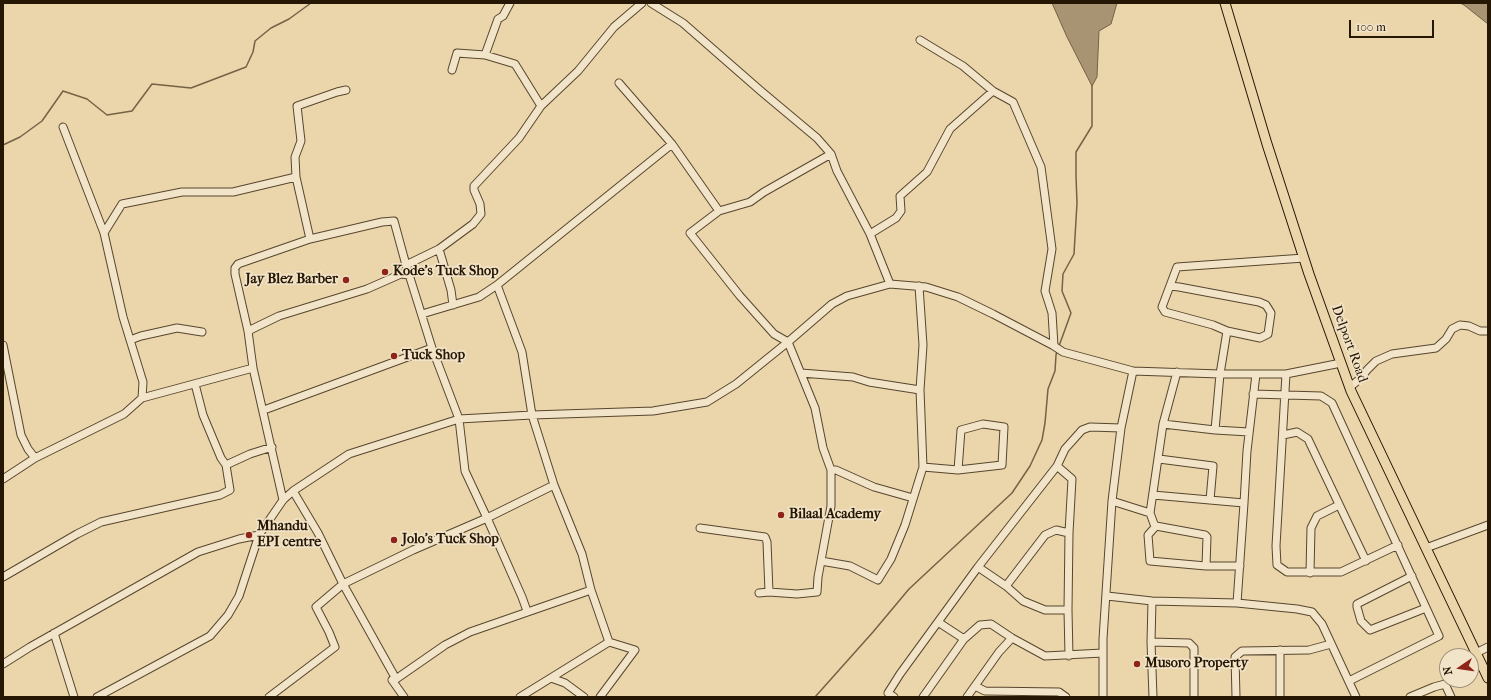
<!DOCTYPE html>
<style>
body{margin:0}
#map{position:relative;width:1491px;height:700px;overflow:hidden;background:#ebd5aa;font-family:"IM FELL French Canon",serif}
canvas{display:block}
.frame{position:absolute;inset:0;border:4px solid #261604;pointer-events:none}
.north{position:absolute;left:1439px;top:648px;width:40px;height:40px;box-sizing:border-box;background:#f2e4c8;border:1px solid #a0927a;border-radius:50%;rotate:257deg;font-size:11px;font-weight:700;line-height:16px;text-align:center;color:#261604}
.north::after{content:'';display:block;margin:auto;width:14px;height:18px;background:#8f2418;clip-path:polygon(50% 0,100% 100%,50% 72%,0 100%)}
.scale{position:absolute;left:1349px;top:20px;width:85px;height:18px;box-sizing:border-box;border:2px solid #261604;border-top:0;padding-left:5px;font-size:12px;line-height:14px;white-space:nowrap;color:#261604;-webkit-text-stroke:3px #f2e4c8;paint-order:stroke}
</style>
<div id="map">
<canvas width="1491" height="700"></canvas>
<div class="frame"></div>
<div class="north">N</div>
<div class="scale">100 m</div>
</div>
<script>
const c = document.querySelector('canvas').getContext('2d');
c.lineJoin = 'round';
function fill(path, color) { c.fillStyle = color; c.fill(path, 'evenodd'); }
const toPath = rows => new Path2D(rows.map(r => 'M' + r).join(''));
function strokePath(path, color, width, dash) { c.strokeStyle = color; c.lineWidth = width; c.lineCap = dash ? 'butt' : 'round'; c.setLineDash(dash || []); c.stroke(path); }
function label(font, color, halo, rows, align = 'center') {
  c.font = font + ' "IM FELL French Canon",serif'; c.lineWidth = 3.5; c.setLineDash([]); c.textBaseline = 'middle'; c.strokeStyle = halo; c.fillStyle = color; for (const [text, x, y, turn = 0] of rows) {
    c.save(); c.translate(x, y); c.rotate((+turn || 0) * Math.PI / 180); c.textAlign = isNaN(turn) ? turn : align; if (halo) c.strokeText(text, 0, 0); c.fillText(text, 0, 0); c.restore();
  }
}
const water = toPath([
 [1052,3,1117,3,1111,24,1099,31,1097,77,1092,86,1067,37,1052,3],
 [1460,3,1488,3,1488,24,1464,5,1460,3]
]);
fill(water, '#a89472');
strokePath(water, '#746246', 1);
strokePath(toPath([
 [3,145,20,137,42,121,63,91,87,99,107,115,132,111,152,84,191,88,246,67,253,52,255,41,271,28,289,19,311,3],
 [1059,346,1071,313,1062,291,1063,274,1074,254,1077,203,1076,176,1076,152,1092,126,1092,85],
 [815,697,873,632,909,589,1012,493,1030,466,1042,440,1045,423,1048,389,1055,371,1056,355,1057,351]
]), '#746246', 1.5);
const minor = toPath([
 [651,3,683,23,762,92,817,138,831,154,837,171,870,234,890,284],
 [920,40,963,66,993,91],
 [485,55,498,19,503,16,510,3],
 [452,70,457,53,485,55,515,64,541,106],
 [619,83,672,144,719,211],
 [63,127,104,233,123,317,143,382,142,398],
 [104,233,122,204,182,192,233,192,296,177],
 [870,234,896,218,901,211,900,196,927,172,950,129,993,91,1013,102,1041,167,1052,249,1045,291,1052,313,1054,346],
 [310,239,296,177,295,157,301,141,297,106,337,92,346,90],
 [439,249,451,290,453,305],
 [406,265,439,249,473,224,481,214,480,204,474,190,474,186,519,138,541,106,578,71,614,27,642,3],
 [497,285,522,352,532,415,554,485,582,554,591,590,609,642],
 [919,286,923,345,920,390],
 [1170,286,1179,287,1259,302,1266,305,1271,313,1268,334,1260,338,1227,331,1213,325,1165,312,1162,307,1177,267,1304,258],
 [422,314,479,297,497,285,672,144],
 [248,331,279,316,367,289,401,274,409,275],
 [130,340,141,336,177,328,202,332],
 [3,345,21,435,28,449,35,458],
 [1177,372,1163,424,1150,513,1154,524,1156,526,1205,535,1207,537,1206,566],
 [801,373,853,377,869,382,920,390,923,467,905,525,891,559,878,580,850,566,821,561],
 [1286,374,1276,546,1277,565,1287,572,1341,572,1398,545],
 [1350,387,1361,378,1367,370,1376,361,1392,354,1436,348,1446,339,1452,329,1460,325,1469,326,1480,331,1488,331],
 [1253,394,1321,396,1332,403,1439,636,1349,681],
 [264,410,432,348],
 [1163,424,1215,430,1249,432],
 [1215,430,1220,374,1227,331],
 [1283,435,1297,432,1308,439,1366,561],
 [1159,459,1213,466,1210,500],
 [226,465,250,454,272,447],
 [1057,466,1072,479,1069,533,1068,610,1069,656],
 [923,467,958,470,1002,465,1004,427,983,424,961,430,958,470],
 [831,470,836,470,874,487,913,498],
 [3,479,35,458,124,414,142,398,253,368],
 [293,491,318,533,343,584,396,679],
 [1153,495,1244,503],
 [283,500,253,368,248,331,235,274,235,268,238,264,310,239,382,222,394,221,406,265,432,348,459,419,465,471,487,518,522,597,527,611],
 [1112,501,1150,513],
 [1156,526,1148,535,1150,561,1206,566,1240,566],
 [700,528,765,537,767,542,769,592,797,594,817,592,818,577,831,506,831,470,823,448,815,408,788,342,774,334,740,296,690,233,719,211,750,202,764,192,831,154],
 [1426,548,1488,525],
 [978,567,1006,586,1023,601,1045,610,1068,610],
 [1310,573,1311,528,1317,516,1339,505],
 [1412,576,1357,604,1357,607,1361,621,1370,630,1426,608],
 [3,577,77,534,101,522,220,495,230,490,226,465,221,458,203,415,195,384],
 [1006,586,1045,535,1056,530,1069,533],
 [759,593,769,592],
 [1107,596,1152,601,1237,603,1297,609,1312,612,1322,624,1356,697],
 [1152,601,1151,642,1153,697],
 [1237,603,1244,503,1247,451,1256,374],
 [938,622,964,639],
 [54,633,74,697],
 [1151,642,1189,643,1194,648,1194,697],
 [1476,653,1488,647],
 [3,664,30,647,198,552,239,539,259,535],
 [551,678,565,683,584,697],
 [975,686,985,691,1059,692,1066,697],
 [97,697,210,636,228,615,239,596,259,535,283,500,293,491,349,454,459,419,532,415,653,411,707,402,736,384,788,342,832,304,847,296,890,284,926,287,958,297,993,314,1054,346,1063,352,1133,371,1220,374,1286,374,1341,363],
 [269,697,335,647,329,632,316,607,343,584,413,550,487,518,554,485],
 [404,697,392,680,396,679,445,645,470,632,591,590],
 [520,697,609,642,635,650,600,697],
 [894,697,888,693,900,674,978,567,1057,466,1065,449,1082,430,1090,427,1121,428],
 [923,697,964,639,980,625,991,624,1012,638,1045,656,1103,653],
 [967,697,999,652,1012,638],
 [1103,697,1103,639,1112,501,1121,428,1133,371],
 [1236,697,1235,657,1242,651,1309,650,1331,644],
 [1280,697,1280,650],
 [1410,697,1434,687,1445,684,1451,697]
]);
const major = toPath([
 [1225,3,1267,144,1309,274,1351,391,1488,678]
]);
strokePath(minor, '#57462e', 9);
strokePath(major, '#261604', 11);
strokePath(minor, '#f2e4c8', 7);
strokePath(major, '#ebd5aa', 9);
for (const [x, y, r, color] of [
 [385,272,4,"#8f2418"],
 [346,280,4,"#8f2418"],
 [394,356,4,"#8f2418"],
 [781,515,4,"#8f2418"],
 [249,535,4,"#8f2418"],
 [394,540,4,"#8f2418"],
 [1137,664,4,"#8f2418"]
]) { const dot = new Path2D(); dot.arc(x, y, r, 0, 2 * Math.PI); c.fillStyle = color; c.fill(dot); strokePath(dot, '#f2e4c8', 1.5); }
label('bold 14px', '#261604', '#f2e4c8', [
 ["Kode's Tuck Shop",393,272],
 ["Jay Blez Barber",338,280,"right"],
 ["Tuck Shop",402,356],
 ["Bilaal Academy",789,515],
 ["Mhandu",257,527],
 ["EPI centre",257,543],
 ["Jolo's Tuck Shop",402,540],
 ["Musoro Property",1145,664]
], 'left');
label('14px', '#261604', '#f2e4c8', [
 ["Delport Road",1349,344,70]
]);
</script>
